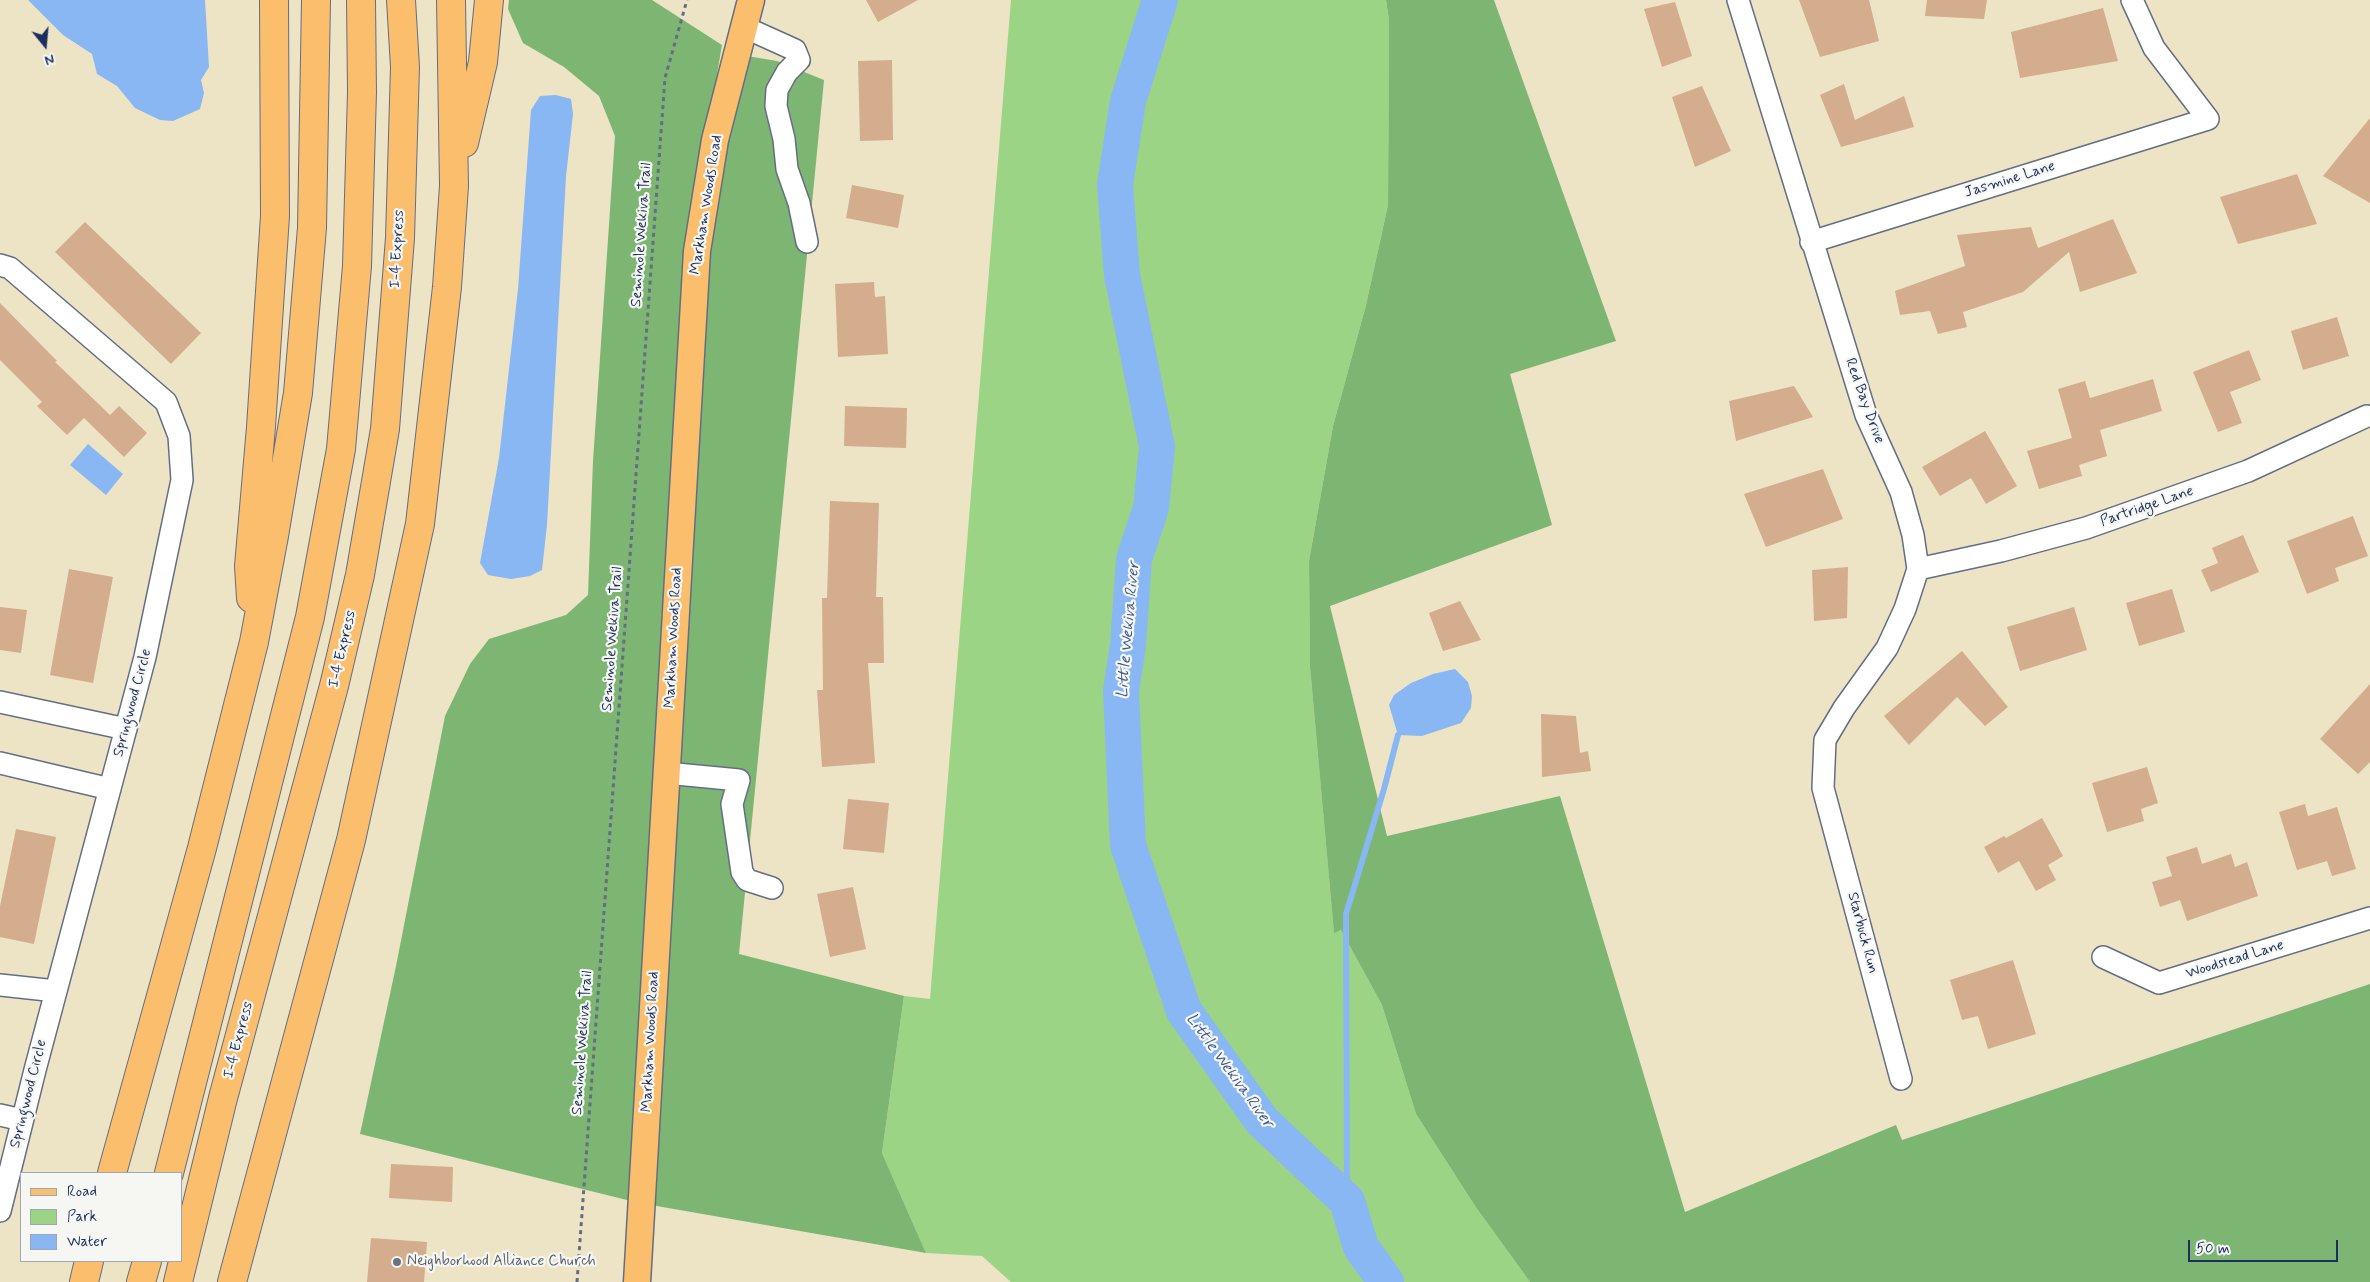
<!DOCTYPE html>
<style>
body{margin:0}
#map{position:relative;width:2370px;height:1282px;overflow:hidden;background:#ede3c5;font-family:Mynerve,sans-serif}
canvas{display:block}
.legend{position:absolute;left:20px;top:1172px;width:162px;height:90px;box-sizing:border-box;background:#f6f6f2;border:1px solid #9ea6b7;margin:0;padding:6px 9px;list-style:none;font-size:15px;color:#1b2f5e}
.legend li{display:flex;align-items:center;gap:10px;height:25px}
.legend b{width:25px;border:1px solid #9ea6b7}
.north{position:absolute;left:20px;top:20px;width:50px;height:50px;-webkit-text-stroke:4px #f6f6f2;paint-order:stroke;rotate:163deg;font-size:14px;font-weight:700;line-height:20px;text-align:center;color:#1b2f5e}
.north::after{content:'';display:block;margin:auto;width:18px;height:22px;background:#1b2f5e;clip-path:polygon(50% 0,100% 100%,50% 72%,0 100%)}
.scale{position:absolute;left:2188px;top:1240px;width:150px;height:22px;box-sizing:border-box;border:2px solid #1b2f5e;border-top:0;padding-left:6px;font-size:15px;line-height:18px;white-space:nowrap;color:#1b2f5e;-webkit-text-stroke:4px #f6f6f2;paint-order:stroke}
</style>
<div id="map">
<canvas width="2370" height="1282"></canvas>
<ul class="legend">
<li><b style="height:6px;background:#fabe6d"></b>Road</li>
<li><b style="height:14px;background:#9cd486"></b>Park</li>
<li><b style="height:14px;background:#88b7f3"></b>Water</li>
</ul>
<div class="north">N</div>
<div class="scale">50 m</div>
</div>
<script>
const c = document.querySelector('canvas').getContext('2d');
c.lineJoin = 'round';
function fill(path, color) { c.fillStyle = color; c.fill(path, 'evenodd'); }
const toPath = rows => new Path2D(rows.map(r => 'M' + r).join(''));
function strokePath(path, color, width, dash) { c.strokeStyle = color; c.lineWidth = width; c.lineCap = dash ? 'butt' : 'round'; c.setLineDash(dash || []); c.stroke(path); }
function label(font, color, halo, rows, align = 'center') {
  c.font = font + ' Mynerve,sans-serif'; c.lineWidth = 4.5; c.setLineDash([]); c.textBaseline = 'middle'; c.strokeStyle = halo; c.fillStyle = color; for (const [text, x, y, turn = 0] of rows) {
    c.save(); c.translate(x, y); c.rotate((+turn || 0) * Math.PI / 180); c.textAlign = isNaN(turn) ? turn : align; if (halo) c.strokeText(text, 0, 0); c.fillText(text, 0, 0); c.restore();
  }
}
fill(toPath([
 [1011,0,1386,0,1389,20,1388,205,1366,305,1333,426,1309,561,1310,667,1334,932,1341,930,1382,1005,1416,1114,1475,1206,1530,1282,1011,1282,982,1256,926,1253,882,1153,904,996,930,999]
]), '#9cd486');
fill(toPath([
 [509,0,652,0,722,45,687,250,631,1201,360,1134,396,966,445,716,470,664,489,639,566,615,588,595,593,461,615,136,599,96,564,67,523,43,508,9],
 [1386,0,1494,0,1616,341,1510,374,1552,525,1330,606,1387,836,1560,796,1685,1212,1896,1125,1902,1140,2370,984,2370,1282,1530,1282,1475,1206,1416,1114,1382,1005,1341,930,1334,933,1310,667,1309,561,1333,426,1366,305,1388,205,1389,20],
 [747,56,777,61,824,80,739,954,904,996,882,1153,926,1253,651,1205,708,253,726,143]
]), '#7db673');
fill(toPath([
 [28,0,205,0,209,67,201,80,204,93,200,109,173,121,160,120,135,108,117,86,97,74,92,54,63,35],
 [556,95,571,99,573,114,566,176,547,525,542,570,530,576,511,579,488,575,480,563,499,458,518,289,531,110,540,96],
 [88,444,123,474,106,495,70,465],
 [1455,669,1468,682,1472,696,1471,708,1461,723,1422,736,1398,735,1389,705,1394,695,1411,683,1433,674]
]), '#88b7f3');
strokePath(toPath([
 [1347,1201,1346,914,1384,789,1398,735]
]), '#88b7f3', 6);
strokePath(toPath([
 [1160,0,1128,101,1115,185,1122,275,1157,447,1151,508,1134,559,1128,645,1121,691,1128,845,1184,1011,1262,1121,1347,1201,1361,1247,1386,1282]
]), '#88b7f3', 36);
fill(toPath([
 [866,0,918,0,878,22],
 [1799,0,1869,0,1879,41,1820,57],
 [1927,0,1987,0,1984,19,1925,16],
 [1675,2,1692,56,1662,67,1644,9],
 [2103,8,2118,61,2020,78,2011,32],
 [892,60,893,140,860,141,858,61],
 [1844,84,1855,120,1904,96,1914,127,1841,147,1820,95],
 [1702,86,1731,151,1695,167,1672,97],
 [2370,118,2370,203,2323,176],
 [2297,174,2317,224,2238,244,2220,197],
 [852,185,904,195,898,228,846,218],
 [2113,219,2137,273,2080,292,2069,252,2023,292,1963,312,1967,327,1938,334,1930,311,1900,315,1895,291,1965,266,1957,235,2031,227,2038,248],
 [85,222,201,333,171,364,55,252],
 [874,282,875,297,885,296,888,354,838,357,835,284],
 [0,303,57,361,55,362,110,415,119,406,147,433,124,457,84,418,67,435,37,406,42,402,0,360],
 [2337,317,2349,356,2303,370,2291,331],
 [2249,350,2261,380,2230,392,2242,423,2218,432,2193,372],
 [2153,379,2162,411,2100,430,2107,456,2079,465,2082,476,2039,489,2027,451,2072,438,2058,389,2085,381,2090,398],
 [1794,386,1813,417,1736,441,1729,401],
 [845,406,907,408,906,448,844,446],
 [1985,431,2017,486,1986,504,1971,478,1940,496,1922,467],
 [1823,469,1843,519,1766,547,1744,494],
 [830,501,879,503,876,597,883,597,884,663,868,663,875,763,822,767,817,690,823,690,822,598,827,598],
 [2353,516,2368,556,2335,568,2339,581,2307,594,2287,541],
 [2243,535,2259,572,2211,592,2201,570,2218,563,2212,548],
 [1848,567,1847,618,1814,621,1812,570],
 [69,569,113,577,93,683,50,675],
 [2172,589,2185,632,2139,646,2126,603],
 [1460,601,1481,640,1443,651,1429,613],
 [0,607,27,610,21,653,0,650],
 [2074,607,2087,650,2020,671,2007,627],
 [1962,651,2008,707,1985,726,1957,697,1909,745,1884,716],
 [2370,684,2370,762,2358,774,2320,739],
 [1541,714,1576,716,1580,753,1588,751,1591,771,1542,777],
 [2147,767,2158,803,2141,809,2144,821,2107,832,2092,783],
 [848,799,889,803,884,853,843,849],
 [2305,804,2308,816,2337,807,2356,869,2332,876,2327,861,2297,870,2279,812],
 [2042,818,2063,856,2048,865,2056,880,2036,891,2019,861,1998,873,1984,847,2004,836,2006,838],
 [16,829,56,837,34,944,0,937,0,906],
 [2197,847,2202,864,2231,854,2235,867,2247,862,2258,896,2187,921,2180,900,2160,907,2152,882,2172,876,2166,857],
 [853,887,866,949,830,957,817,894],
 [2013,960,2036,1034,1988,1049,1978,1016,1962,1020,1950,980],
 [391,1164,453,1167,452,1202,389,1198],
 [371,1238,427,1242,424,1282,367,1282]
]), '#d3ad8e');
const minor = toPath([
 [1738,0,1866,415,1901,492,1913,535,1918,569,1905,609,1887,648,1844,708,1825,740,1823,788,1901,1079],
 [744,27,795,50,799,60,787,72,777,90,776,106,784,139,787,169,799,203,807,242],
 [1811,242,2208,119,2154,48,2132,0],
 [0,265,10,268,166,402,179,436,182,480,145,657,35,1070,0,1211],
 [1918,569,2001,551,2086,528,2248,471,2367,416],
 [0,702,126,729],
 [0,763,110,789],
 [666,773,739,780,732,804,742,872,747,880,772,888],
 [2103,957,2159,983,2370,918],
 [0,985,56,991],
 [0,1115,22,1120]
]);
const major = toPath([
 [637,1282,697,251,715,140,751,0]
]);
const highway = toPath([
 [464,143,483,62,489,0],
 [251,598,249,566,261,427,275,216,274,0],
 [112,1173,202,848,254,642,274,536,298,393,312,228,316,0],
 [169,1173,310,617,341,449,357,266,362,92,361,0],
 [84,1282,89,1261],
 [141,1282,147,1261],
 [178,1282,223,1098,334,686,360,575,385,429,400,238,405,67,401,0],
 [232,1282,351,840,420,524,447,287,454,186,451,0]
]);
strokePath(minor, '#646e82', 24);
strokePath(major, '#646e82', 29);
strokePath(highway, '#646e82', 30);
strokePath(toPath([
 [577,1282,665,78,687,0]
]), '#646e82', 3, [4, 4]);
strokePath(minor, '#fff', 21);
strokePath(major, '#fabe6d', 26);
strokePath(highway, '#fabe6d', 28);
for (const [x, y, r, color] of [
 [397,1262,5,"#6b7280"]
]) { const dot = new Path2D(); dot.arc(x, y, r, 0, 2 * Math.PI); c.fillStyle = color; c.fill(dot); strokePath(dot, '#f6f6f2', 2); }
label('15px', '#1b2f5e', '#f6f6f2', [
 ["Jasmine Lane",2010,180,-17],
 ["Markham Woods Road",707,205,-81],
 ["Seminole Wekiva Trail",642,235,-86],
 ["I-4 Express",398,249,-87],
 ["Red Bay Drive",1864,401,70],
 ["Partridge Lane",2147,507,-19],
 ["Markham Woods Road",674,638,-87],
 ["Seminole Wekiva Trail",613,639,-86],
 ["I-4 Express",343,649,-77],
 ["Springwood Circle",133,703,-75],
 ["Starbuck Run",1862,933,75],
 ["Woodstead Lane",2235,960,-17],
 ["I-4 Express",239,1040,-75],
 ["Markham Woods Road",651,1042,-87],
 ["Seminole Wekiva Trail",583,1043,-86],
 ["Springwood Circle",29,1094,-76]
]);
label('15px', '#5b616d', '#f6f6f2', [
 ["Neighborhood Alliance Church",407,1262]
], 'left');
label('italic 16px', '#3c588b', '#f6f6f2', [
 ["Little Wekiva River",1129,630,-85],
 ["Little Wekiva River",1229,1071,54]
]);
</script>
